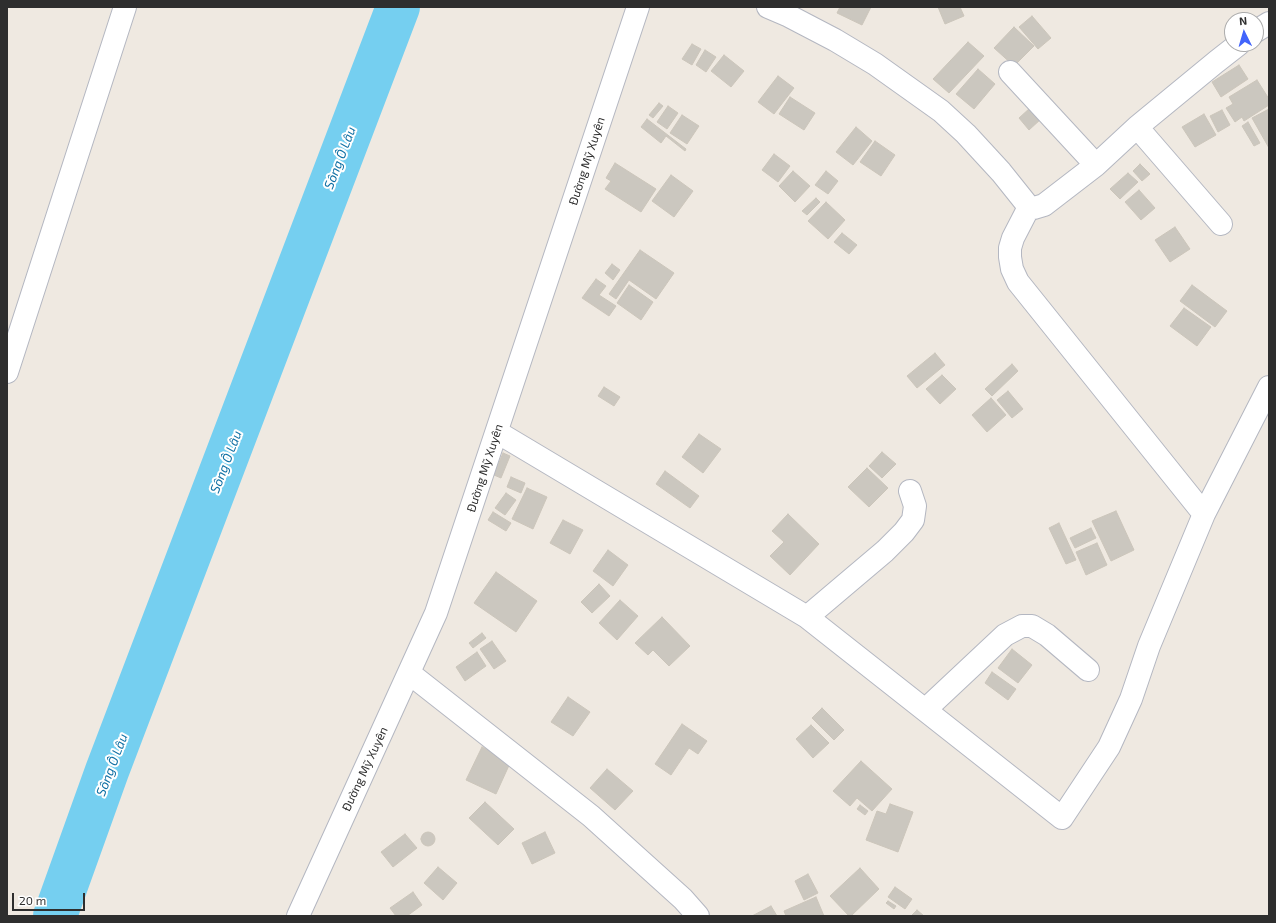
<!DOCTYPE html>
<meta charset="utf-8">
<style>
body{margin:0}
#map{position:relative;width:1276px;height:923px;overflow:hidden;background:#efe9e1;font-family:"Exo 2",sans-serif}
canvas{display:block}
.frame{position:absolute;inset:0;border:8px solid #2e2e2e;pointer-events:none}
.north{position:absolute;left:1224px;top:12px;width:40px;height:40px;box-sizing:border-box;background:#fff;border:1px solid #ababab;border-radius:50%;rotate:355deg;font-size:11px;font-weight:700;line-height:16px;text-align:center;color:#2e2e2e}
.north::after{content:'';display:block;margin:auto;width:14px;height:18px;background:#4264fb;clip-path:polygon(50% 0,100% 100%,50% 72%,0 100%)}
.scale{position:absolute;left:12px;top:893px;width:73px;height:18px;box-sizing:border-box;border:2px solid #2e2e2e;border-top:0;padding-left:5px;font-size:12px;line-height:14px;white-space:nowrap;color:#2e2e2e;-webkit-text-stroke:3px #fff;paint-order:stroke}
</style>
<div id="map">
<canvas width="1276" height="923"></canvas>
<div class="frame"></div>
<div class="north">N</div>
<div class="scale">20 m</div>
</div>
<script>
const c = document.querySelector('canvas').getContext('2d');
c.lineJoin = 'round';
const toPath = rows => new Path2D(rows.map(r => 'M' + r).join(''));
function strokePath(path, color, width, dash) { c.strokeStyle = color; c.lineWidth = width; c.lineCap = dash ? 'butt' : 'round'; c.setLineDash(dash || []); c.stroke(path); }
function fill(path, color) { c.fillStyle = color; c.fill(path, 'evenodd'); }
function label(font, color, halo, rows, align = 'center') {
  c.font = font + ' "Exo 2",sans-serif'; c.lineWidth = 4; c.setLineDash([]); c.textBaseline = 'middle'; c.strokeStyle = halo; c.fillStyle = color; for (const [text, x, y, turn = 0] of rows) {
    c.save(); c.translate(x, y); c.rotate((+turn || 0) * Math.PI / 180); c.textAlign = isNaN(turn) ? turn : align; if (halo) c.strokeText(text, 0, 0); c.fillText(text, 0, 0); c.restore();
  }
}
strokePath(toPath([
 [55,916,107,771,398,7]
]), '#75cff0', 44);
const building = toPath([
 [840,7,871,7,862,25,837,13,840,7],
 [938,7,960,7,964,16,945,24,938,7],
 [1032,16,1051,38,1038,49,1019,27,1032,16],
 [1014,27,1034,46,1014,66,994,48,1014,27],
 [968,42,984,56,949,93,933,79,968,42],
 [692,44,701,49,692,65,682,59,692,44],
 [705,50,716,57,706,72,696,65,705,50],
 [724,55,744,71,731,87,711,71,724,55],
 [1239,65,1248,79,1221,97,1212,82,1239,65],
 [978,69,995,84,974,109,956,94,978,69],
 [778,76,794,88,774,114,758,102,778,76],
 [1257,80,1269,99,1269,105,1244,121,1242,117,1235,122,1226,108,1233,104,1229,97,1257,80],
 [790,97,815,113,804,130,779,114,790,97],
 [659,103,663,106,653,118,649,115,659,103],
 [668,106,678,113,667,129,657,122,668,106],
 [1030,108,1041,119,1029,130,1019,118,1030,108],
 [1269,109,1269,148,1252,118,1269,109],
 [1222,110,1230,125,1218,132,1210,116,1222,110],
 [1204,114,1216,135,1195,147,1182,127,1204,114],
 [682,115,699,126,687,144,670,133,682,115],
 [647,119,686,149,685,151,666,136,661,143,641,127,647,119],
 [1248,122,1260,143,1254,146,1242,126,1248,122],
 [856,127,872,141,853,165,836,152,856,127],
 [875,141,895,155,881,176,860,162,875,141],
 [774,154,790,166,778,182,762,170,774,154],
 [615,163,656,189,641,212,605,189,611,181,606,178,615,163],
 [1140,164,1150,174,1142,181,1133,171,1140,164],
 [793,171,810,186,795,202,779,186,793,171],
 [826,171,838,181,828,194,815,185,826,171],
 [1128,173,1138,182,1120,199,1110,189,1128,173],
 [671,175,693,191,674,217,652,201,671,175],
 [1139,190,1155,208,1141,220,1125,202,1139,190],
 [816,198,820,202,807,215,802,211,816,198],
 [826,202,845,220,828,239,808,221,826,202],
 [1175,227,1190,249,1170,262,1155,240,1175,227],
 [842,233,857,245,849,254,834,242,842,233],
 [640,250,674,273,656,299,629,280,616,299,609,294,640,250],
 [612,264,620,270,613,280,605,273,612,264],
 [596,279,606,286,599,295,616,306,609,316,582,298,596,279],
 [629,285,653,302,641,320,617,303,629,285],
 [1192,285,1227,311,1215,327,1180,301,1192,285],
 [1184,308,1211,327,1197,346,1170,326,1184,308],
 [935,353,945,365,917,388,907,376,935,353],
 [1012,364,1018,371,992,396,985,389,1012,364],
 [942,375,956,389,940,404,926,389,942,375],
 [604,387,620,397,614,406,598,396,604,387],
 [1008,391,1023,409,1012,418,997,400,1008,391],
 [991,398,1006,415,987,432,972,415,991,398],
 [699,434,721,449,703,473,682,457,699,434],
 [882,452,896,464,882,478,869,466,882,452],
 [503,453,510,456,501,478,494,475,503,453],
 [867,468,888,488,869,507,848,487,867,468],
 [665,471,699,496,690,508,656,484,665,471],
 [511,477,525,483,521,493,507,487,511,477],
 [527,488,547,497,533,529,512,519,527,488],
 [506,493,516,500,505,515,495,508,506,493],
 [1116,511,1134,550,1111,561,1092,521,1116,511],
 [493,512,511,523,506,531,488,520,493,512],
 [788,514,819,544,790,575,770,556,784,542,772,531,788,514],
 [563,520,583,530,570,554,550,543,563,520],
 [1059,523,1076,560,1066,564,1049,528,1059,523],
 [1091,528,1096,538,1075,548,1070,538,1091,528],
 [1097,543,1107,565,1086,575,1076,552,1097,543],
 [608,550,628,565,613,586,593,571,608,550],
 [496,572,537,601,516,632,474,603,496,572],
 [599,584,610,596,592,613,581,602,599,584],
 [620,600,638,616,617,640,599,623,620,600],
 [662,617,690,646,669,666,653,650,648,655,635,643,662,617],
 [482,633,486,638,473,648,469,643,482,633],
 [492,641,506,661,494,669,480,649,492,641],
 [1012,649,1032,665,1018,683,998,668,1012,649],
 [477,652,486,666,465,681,456,667,477,652],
 [992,672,1016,689,1008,700,985,683,992,672],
 [568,697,590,712,573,736,551,722,568,697],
 [822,708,844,730,834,740,812,718,822,708],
 [682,724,707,741,698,754,689,748,671,775,655,764,682,724],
 [811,725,829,743,813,758,796,739,811,725],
 [482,747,511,761,496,794,466,780,482,747],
 [861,761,892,789,872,811,857,798,850,806,833,791,861,761],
 [607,769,633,791,615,810,590,788,607,769],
 [485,802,514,829,498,845,469,818,485,802],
 [890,804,913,812,898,852,866,840,877,811,886,814,890,804],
 [860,805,868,811,865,815,857,809,860,805],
 [545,832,555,853,532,864,522,843,545,832],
 '421 839a7 7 0 1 1 14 0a7 7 0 1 1-14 0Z',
 [405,834,417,848,393,867,381,852,405,834],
 [438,867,457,883,443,900,424,883,438,867],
 [860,868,879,889,851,916,849,916,830,896,860,868],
 [808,874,818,893,804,900,795,881,808,874],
 [895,887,912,899,905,909,888,897,895,887],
 [413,892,422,905,407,916,396,916,390,908,413,892],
 [816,897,824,916,786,916,784,911,816,897],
 [888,901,896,906,894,909,886,903,888,901],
 [771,906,777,916,752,916,771,906],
 [917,910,924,916,911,916,917,910]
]);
fill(building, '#cbc7bf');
strokePath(building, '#cbc5ba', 1);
const minor = toPath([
 [768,7,789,16,835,40,875,64,941,111,966,134,1001,172,1029,207,1034,208,1044,205,1096,165,1137,127,1216,62,1239,44],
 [1256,31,1269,23],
 [1010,72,1096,165],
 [1137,127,1221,224],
 [1029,207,1013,238,1010,248,1010,257,1012,269,1018,282,1204,514],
 [7,372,125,7],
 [497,432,807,617,1062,818,1109,747,1131,699,1149,646,1204,514,1269,387],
 [807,617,885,551,904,532,913,520,915,506,910,491],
 [409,673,591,816,683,899,698,916],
 [925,710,1005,635,1022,626,1032,626,1047,635,1088,670],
 [298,916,436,613,638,7]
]);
strokePath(minor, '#b4b7c1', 24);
strokePath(minor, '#fff', 22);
label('12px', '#2e2e2e', '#fff', [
 ["Đường Mỹ Xuyên",587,161,-72],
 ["Đường Mỹ Xuyên",485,468,-72],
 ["Đường Mỹ Xuyên",365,769,-65]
]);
label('italic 13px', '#0d6fa3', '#fff', [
 ["Sông Ô Lâu",340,158,-69],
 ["Sông Ô Lâu",226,462,-69],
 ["Sông Ô Lâu",112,765,-69]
]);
</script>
